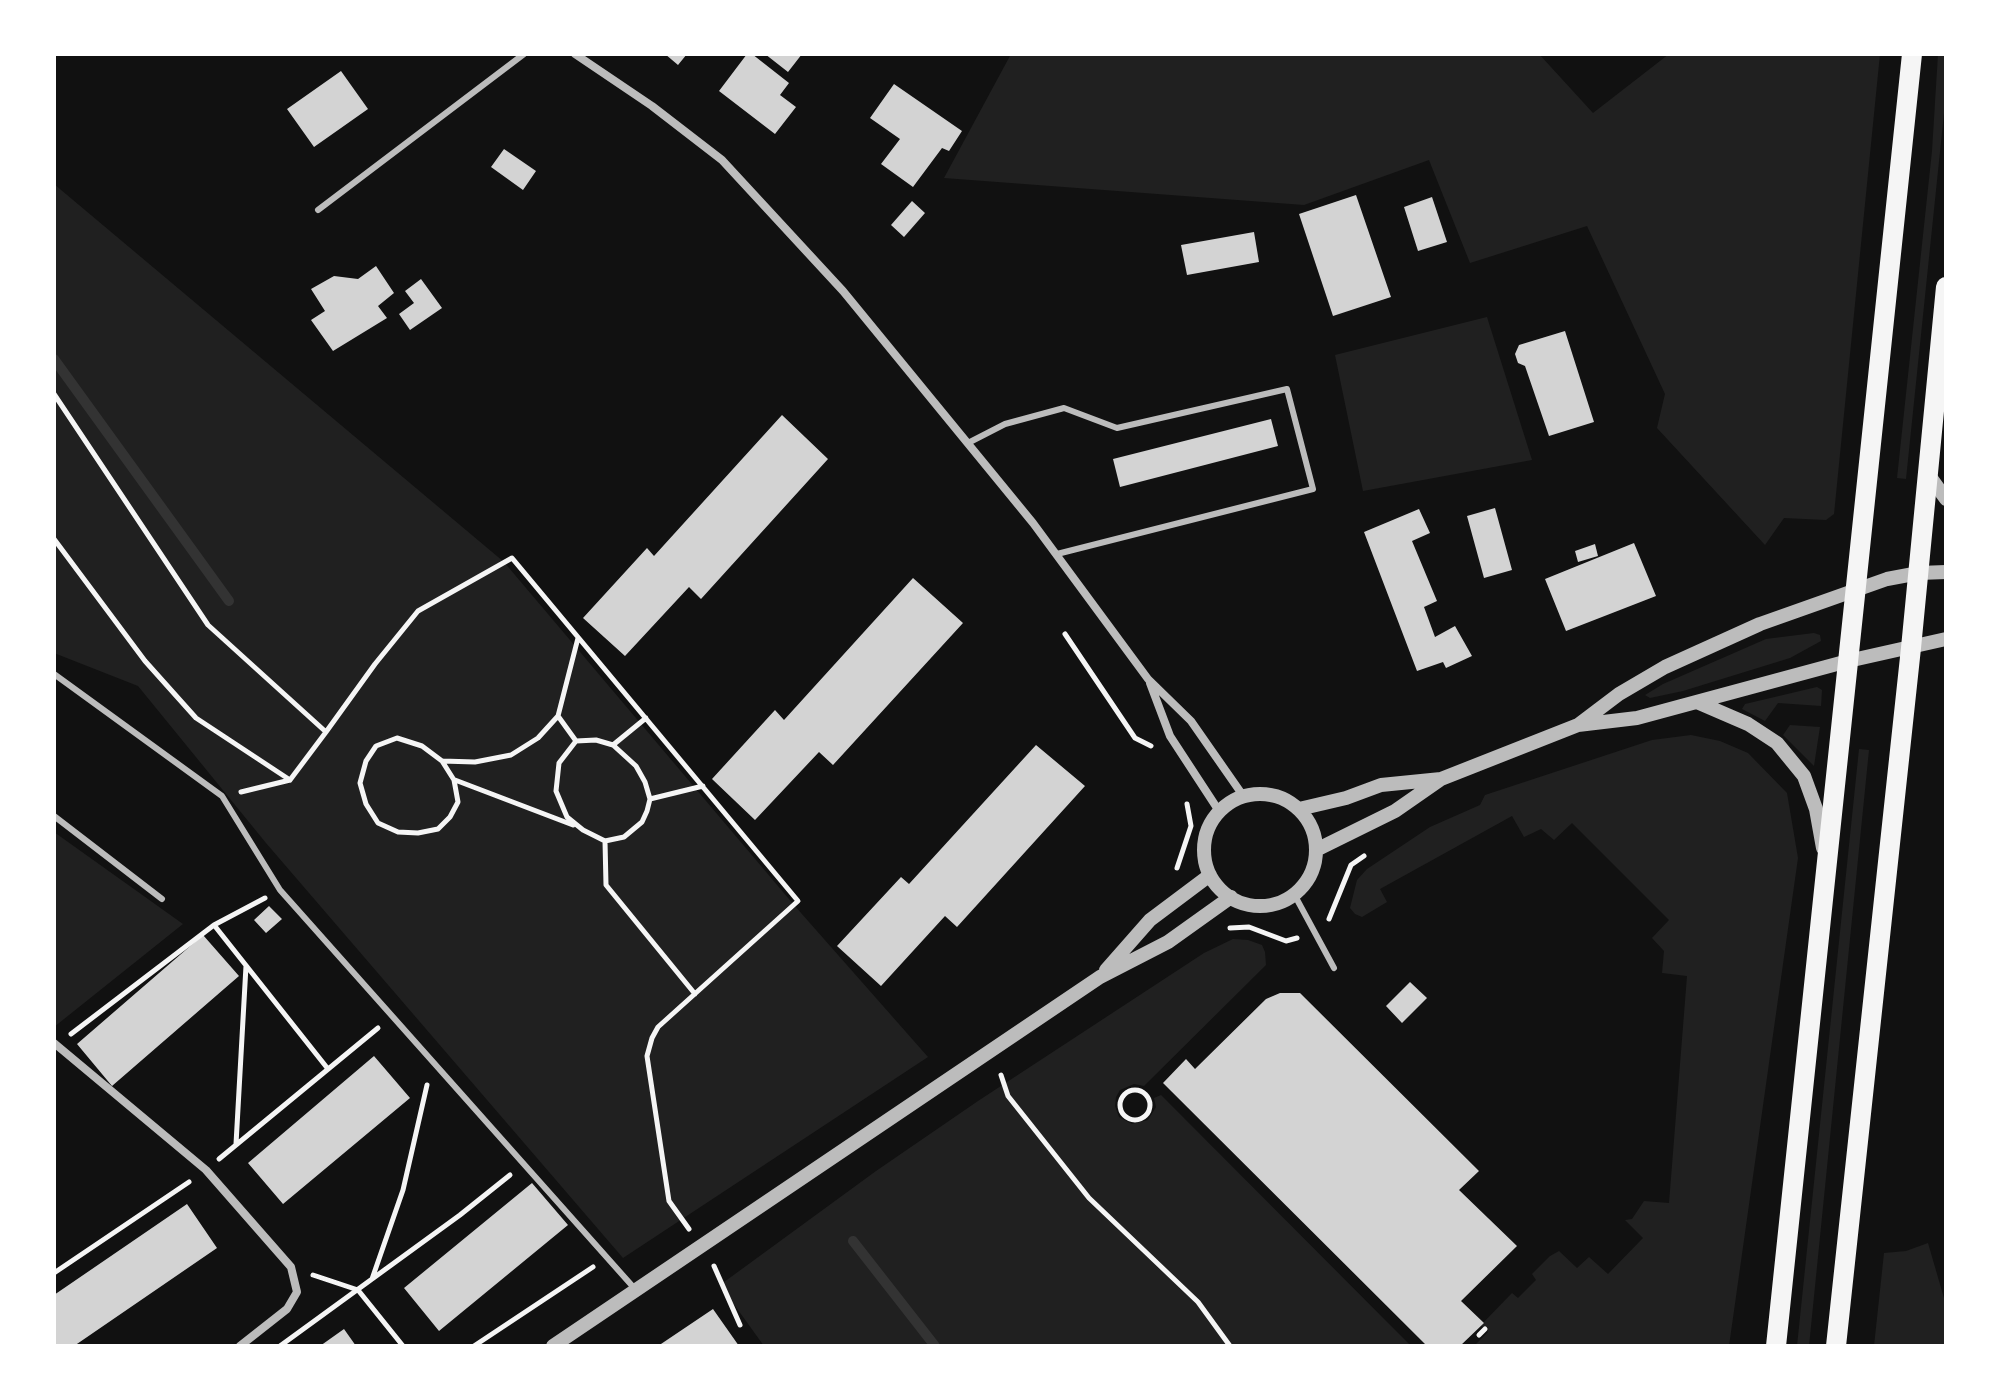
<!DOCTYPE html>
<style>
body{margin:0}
#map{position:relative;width:2000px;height:1400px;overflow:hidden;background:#111;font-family:Overpass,sans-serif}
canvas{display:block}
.frame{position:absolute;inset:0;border:56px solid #fff;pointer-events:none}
</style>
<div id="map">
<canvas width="2000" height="1400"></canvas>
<div class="frame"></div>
</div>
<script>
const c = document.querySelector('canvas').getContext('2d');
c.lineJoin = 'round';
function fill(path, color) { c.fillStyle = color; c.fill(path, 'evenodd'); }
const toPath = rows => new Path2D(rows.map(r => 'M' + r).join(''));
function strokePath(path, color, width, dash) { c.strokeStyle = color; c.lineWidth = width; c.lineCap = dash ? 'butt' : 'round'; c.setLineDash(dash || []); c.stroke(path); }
fill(toPath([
 [1011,54,1539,54,1593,113,1669,54,1880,54,1834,514,1826,520,1784,518,1765,545,1657,428,1665,394,1587,226,1470,263,1429,160,1304,205,944,178],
 [1938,54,1946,54,1946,94,1906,479,1897,478,1932,151],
 [54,184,504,562,794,905,928,1057,623,1258,266,843,138,686,54,653],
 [1487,317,1532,460,1363,491,1335,355],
 [1814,633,1820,635,1821,641,1790,658,1683,691,1650,698,1645,695,1663,684,1766,639],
 [1817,687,1822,690,1821,706,1778,703,1765,721,1742,709,1745,704],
 [1790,725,1820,727,1814,766,1783,735],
 [1691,735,1720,741,1748,753,1787,793,1798,858,1729,1346,1474,1346,1488,1332,1481,1325,1512,1293,1518,1298,1536,1280,1532,1274,1550,1256,1559,1251,1577,1268,1589,1257,1608,1274,1643,1238,1625,1220,1632,1219,1644,1201,1669,1203,1687,976,1662,973,1664,951,1652,938,1669,920,1572,823,1554,840,1541,829,1524,837,1512,816,1380,889,1387,902,1362,917,1355,914,1350,908,1357,880,1367,869,1430,827,1480,805,1485,795,1652,740],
 [1859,749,1869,750,1809,1346,1797,1346],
 [54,832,183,924,54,1027],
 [1233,939,1248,940,1262,945,1265,952,1266,965,1144,1086,1134,1084,1120,1090,1116,1097,1115,1106,1119,1117,1132,1124,1148,1120,1156,1107,1154,1098,1161,1095,1411,1346,764,1346,720,1285,876,1171,978,1101,1204,953],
 [1928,1243,1946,1305,1946,1346,1874,1346,1884,1253,1906,1251]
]), '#202020');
strokePath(toPath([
 [54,359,229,601],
 [853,1241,935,1346]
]), '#333', 10);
fill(toPath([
 [665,54,687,54,678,65],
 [747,54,752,54,789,83,780,95,796,107,775,134,719,91],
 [765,54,802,54,788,72],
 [341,71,368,109,314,147,287,109],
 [894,84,962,131,949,151,942,148,913,187,881,164,900,139,870,118],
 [504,149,536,171,523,190,491,167],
 [1356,195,1391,297,1333,316,1299,214],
 [1432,197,1447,242,1418,251,1404,207],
 [912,201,925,213,904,237,891,225],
 [1254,232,1259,262,1187,275,1181,245],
 [376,266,394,293,378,306,387,318,333,351,311,320,325,311,311,289,334,276,358,279],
 [421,279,442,308,410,330,399,314,414,303,405,291],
 [1565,331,1594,422,1549,436,1525,366,1518,363,1515,354,1519,345],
 [782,415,828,459,701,599,689,587,625,656,583,618,647,548,654,556],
 [1271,419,1278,446,1120,487,1113,459],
 [1495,508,1512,570,1484,578,1467,516],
 [1419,509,1430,533,1412,541,1437,601,1424,607,1435,637,1455,626,1472,656,1446,668,1443,662,1417,671,1364,532],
 [1634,543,1656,596,1566,631,1545,579],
 [1595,544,1598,556,1578,562,1575,551],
 [913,578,963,623,833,765,819,752,755,820,712,779,775,710,784,720],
 [1036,745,1085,786,957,927,945,916,881,986,837,946,901,877,909,884],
 [269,906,282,919,266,933,254,920],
 [203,935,239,976,112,1086,77,1044],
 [1410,982,1427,998,1402,1023,1386,1006],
 [1280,993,1300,993,1479,1171,1459,1190,1517,1246,1461,1301,1484,1323,1460,1346,1427,1346,1163,1083,1186,1059,1195,1069,1266,999],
 [374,1056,410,1098,283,1204,248,1163],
 [532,1183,568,1225,439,1331,404,1288],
 [187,1204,217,1248,74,1346,54,1346,54,1295],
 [713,1309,739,1346,658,1346],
 [344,1329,356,1346,320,1346]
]), '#d3d3d3');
strokePath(toPath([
 [54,394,208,625,326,732,375,664,418,611,512,558,798,901,658,1027,652,1038,647,1056,669,1201,689,1229],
 [54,539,145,661,196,718,290,780],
 [1065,634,1135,738,1151,746],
 [576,741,596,740,613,745,636,766,645,782,650,799,647,811,642,822,624,837,605,841,583,830,567,817,556,791,559,763,576,741,558,716,578,638],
 [613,745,646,718],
 [442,761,454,780,458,802,450,817,438,829,418,833,398,832,378,823,366,804,360,783,366,761,376,746,397,738,422,746,442,761,475,762,511,755,538,738,558,716],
 [455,780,573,825],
 [241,792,290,780,326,732],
 [650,799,703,786],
 [605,841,606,885,695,994],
 [1177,868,1191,826,1187,804],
 [1329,919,1351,865,1364,856],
 [214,925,328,1069],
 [1230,928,1249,927,1286,941,1297,938],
 [71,1034,214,925,265,898],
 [1001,1075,1008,1096,1089,1198,1198,1302,1230,1346],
 '1120 1105a15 15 0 1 1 30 0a15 15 0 1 1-30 0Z',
 [236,1144,246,966],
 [219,1159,378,1028],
 [714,1266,740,1325],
 [54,1273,189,1182],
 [313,1275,358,1290,403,1346],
 [372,1279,403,1190,427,1085],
 [1479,1335,1485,1329],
 [280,1346,460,1215,510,1175],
 [474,1346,593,1267]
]), '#f5f5f5', 5);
strokePath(toPath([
 [318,210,524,54],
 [968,443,1005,424,1064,408,1117,428,1287,389,1313,489,1057,554],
 [54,674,222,796,280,890,635,1289],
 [54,816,162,899],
 [1294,894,1334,968]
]), '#bcbcbc', 6);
strokePath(toPath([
 [575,54,652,106,722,160,843,291,1033,523,1148,679,1191,721,1244,797],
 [1150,683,1170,736,1219,811],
 [54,1043,206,1170,291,1267,297,1292,287,1309,240,1346]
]), '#bcbcbc', 8);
strokePath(toPath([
 [1928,474,1946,499],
 [1697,702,1748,724,1777,743,1804,776,1816,809,1823,848],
 [1578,725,1619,694,1665,667,1760,624,1887,579,1919,573,1946,572],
 '1204 850a56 56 0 1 1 112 0a56 56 0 1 1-112 0Z',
 [1299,809,1346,798,1381,785,1441,779],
 [1316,850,1395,811,1441,779,1578,725,1637,718,1848,661,1946,639],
 [1106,970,1150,920,1210,875],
 [553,1346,1100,977,1168,942,1231,897]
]), '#bcbcbc', 14);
strokePath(toPath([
 [1776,1346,1912,54],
 [1836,1346,1911,648,1946,287]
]), '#f5f5f5', 20);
</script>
